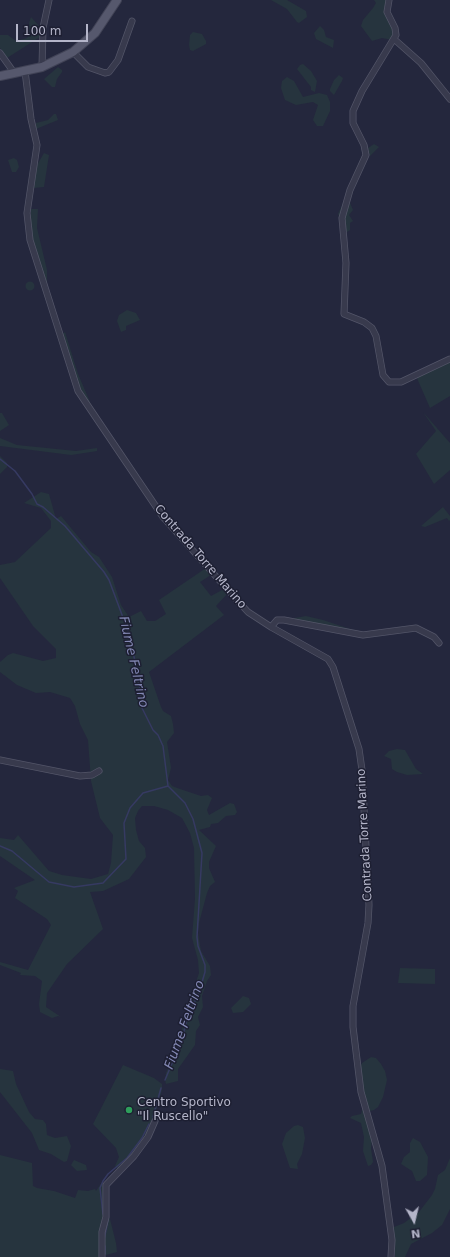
<!DOCTYPE html>
<style>
body{margin:0}
#map{position:relative;width:450px;height:1257px;overflow:hidden;background:#24273d;font-family:"DejaVu Sans",sans-serif}
canvas{display:block}
.north{position:absolute;left:394px;top:1201px;width:40px;height:40px;-webkit-text-stroke:3px #1d1f32;paint-order:stroke;rotate:172deg;font-size:11px;font-weight:700;line-height:16px;text-align:center;color:#b4b5c9}
.north::after{content:'';display:block;margin:auto;width:14px;height:18px;background:#b4b5c9;clip-path:polygon(50% 0,100% 100%,50% 72%,0 100%)}
.scale{position:absolute;left:16px;top:24px;width:72px;height:18px;box-sizing:border-box;border:2px solid #b4b5c9;border-top:0;padding-left:5px;font-size:12px;line-height:14px;white-space:nowrap;color:#b4b5c9;-webkit-text-stroke:3px #1d1f32;paint-order:stroke}
</style>
<div id="map">
<canvas width="450" height="1257"></canvas>
<div class="north">N</div>
<div class="scale">100 m</div>
</div>
<script>
const c = document.querySelector('canvas').getContext('2d');
c.lineJoin = 'round';
function fill(path, color) { c.fillStyle = color; c.fill(path, 'evenodd'); }
const toPath = rows => new Path2D(rows.map(r => 'M' + r).join(''));
function strokePath(path, color, width, dash) { c.strokeStyle = color; c.lineWidth = width; c.lineCap = dash ? 'butt' : 'round'; c.setLineDash(dash || []); c.stroke(path); }
function label(font, color, halo, rows, align = 'center') {
  c.font = font + ' "DejaVu Sans",sans-serif'; c.lineWidth = 3; c.setLineDash([]); c.textBaseline = 'middle'; c.strokeStyle = halo; c.fillStyle = color; for (const [text, x, y, turn = 0] of rows) {
    c.save(); c.translate(x, y); c.rotate((+turn || 0) * Math.PI / 180); c.textAlign = isNaN(turn) ? turn : align; if (halo) c.strokeText(text, 0, 0); c.fillText(text, 0, 0); c.restore();
  }
}
fill(toPath([
 [271,0,287,0,306,11,307,17,299,23,297,22,287,9],
 [374,0,389,0,386,5,395,31,392,40,382,38,372,41,361,26,363,20,373,8,376,3],
 [31,17,40,27,40,37,7,58,0,48,0,35,8,35,16,41,27,38,30,34,29,23],
 [320,26,324,30,326,37,334,40,333,48,316,39,314,33],
 [193,32,202,34,206,41,206,44,193,51,190,50,189,45,190,35],
 [303,64,311,71,317,81,315,92,311,90,311,87,297,69,300,65],
 [58,67,62,70,62,72,57,79,55,87,52,87,44,79],
 [339,75,343,78,342,81,334,95,330,91,330,89,334,80],
 [287,77,294,81,303,97,319,93,327,95,330,102,330,111,323,126,317,126,313,120,318,105,313,102,296,105,285,100,281,88,282,81],
 [54,114,56,114,58,120,36,129,36,123,48,120],
 [374,144,379,147,370,156,368,148],
 [44,153,49,155,44,187,33,188,37,165],
 [14,158,17,160,19,167,16,172,12,172,8,160],
 [344,201,350,203,353,210,349,215,353,221,350,223,350,230,347,232,346,232,338,214],
 [31,209,38,209,37,228,47,270,47,288,34,248,31,223],
 '25.5 286a4.5 4.5 0 1 1 9 0a4.5 4.5 0 1 1-9 0Z',
 [127,310,136,313,140,320,126,326,126,330,121,332,117,321,119,315],
 [65,332,78,374,90,402,87,403,79,389,61,335],
 [450,360,450,396,430,408,416,376],
 [423,412,450,443,450,470,434,484,416,454,436,431],
 [0,413,2,413,9,425,0,431],
 [0,438,17,445,76,451,97,448,97,451,71,455,0,446],
 [0,456,7,463,7,467,0,474],
 [41,492,49,494,56,519,61,516,91,552,99,557,112,577,121,605,129,617,141,611,147,621,155,621,166,614,159,600,206,568,211,575,200,582,211,596,224,589,228,593,216,606,224,615,149,672,161,707,163,711,171,716,173,724,174,733,167,742,171,768,168,780,172,786,180,789,201,796,208,795,212,798,207,810,209,815,230,803,234,804,237,812,235,815,226,816,218,823,211,824,210,827,199,830,216,846,209,862,209,868,215,882,210,886,207,893,199,923,198,933,201,951,210,966,211,975,207,981,202,996,203,1007,198,1017,200,1025,196,1031,195,1045,178,1069,178,1081,166,1084,165,1080,166,1073,178,1047,185,1015,199,973,198,960,192,938,195,899,194,848,190,833,182,818,168,810,154,806,142,806,138,811,135,818,136,830,139,841,145,848,146,857,129,879,103,891,90,892,103,929,67,964,47,993,46,1007,61,1017,58,1016,52,1018,40,1012,39,1004,42,981,35,976,20,975,21,973,0,965,0,962,28,970,51,925,47,919,15,898,18,891,14,888,35,880,0,856,0,838,14,840,18,835,49,871,62,875,91,879,108,874,111,863,113,835,100,818,91,781,88,740,80,724,75,706,70,698,50,692,36,693,17,685,0,672,0,662,8,655,13,653,43,661,56,658,56,649,33,626,0,578,0,565,15,562,51,528,51,521,41,508,24,503],
 [443,507,450,516,450,520,449,521,447,518,425,527,421,526],
 [306,616,323,620,362,633,289,619],
 [397,749,405,750,416,769,423,774,407,775,397,772,392,769,391,759,384,756,389,751],
 [400,968,435,969,435,984,398,983],
 [243,996,249,998,251,1004,243,1012,233,1013,231,1008],
 [371,1057,376,1058,381,1064,385,1071,387,1080,383,1097,378,1107,374,1110,370,1111,364,1098,359,1069,362,1063],
 [123,1065,154,1078,162,1084,162,1090,154,1119,146,1136,132,1155,118,1170,115,1166,119,1157,116,1148,93,1124],
 [0,1069,13,1071,16,1084,29,1112,35,1119,43,1120,46,1124,47,1135,55,1138,67,1136,71,1146,67,1161,64,1162,51,1154,39,1150,32,1133,0,1092],
 [363,1107,372,1139,371,1149,373,1162,371,1165,368,1166,363,1151,364,1137,361,1123,350,1118,352,1116,361,1114],
 [298,1125,303,1127,305,1138,302,1154,297,1164,298,1169,290,1168,282,1144,286,1133,294,1126],
 [413,1138,420,1142,428,1157,427,1175,420,1181,416,1181,412,1171,401,1164,404,1157,410,1152,410,1143],
 [0,1155,32,1163,33,1186,37,1188,54,1191,75,1198,78,1190,88,1191,95,1189,96,1191,102,1182,104,1184,105,1212,100,1232,100,1257,0,1257],
 [450,1158,450,1209,442,1225,432,1233,411,1244,405,1257,395,1257,394,1227,404,1223,419,1212,432,1195,435,1189,438,1175,445,1170],
 [74,1160,86,1165,87,1170,77,1171,71,1165],
 [107,1216,110,1219,116,1243,117,1252,106,1255,104,1254,103,1242]
]), '#26343e');
strokePath(toPath([
 [0,459,15,471,32,494,37,504,43,507,65,526,104,572,109,580,128,631,138,674,142,708,153,730,158,735,163,746,168,786,185,803,193,819,202,853,197,937,198,946,205,965,205,972,200,989,187,1020,181,1042,165,1080],
 [0,846,12,851,49,882,74,887,103,883,126,859,124,823,130,808,143,793,168,786],
 [153,1117,161,1088],
 [103,1214,100,1188,103,1181,108,1174,127,1158,142,1138,149,1124],
 [104,1240,108,1220],
 [105,1246,105,1254]
]), '#363a62', 1.5);
const street = toPath([
 [389,0,387,12,395,28,396,35,362,91,353,111,353,123,364,145,366,155,350,190,342,218,346,263,344,314,364,322,372,328,376,336,383,375,389,382,401,382,450,359],
 [394,39,421,63,450,99],
 [73,52,88,67,105,73,109,72,118,60,132,21],
 [0,53,15,74],
 [42,67,43,28,49,0],
 [25,71,31,119,37,145,27,213,30,240,78,391,163,517,236,599,248,612,271,627,328,659,333,667,359,749,362,770,369,905,368,923,353,1006,353,1027,361,1092,382,1166,392,1240,391,1257],
 [271,627,277,620,284,620,363,635,416,628,434,637,439,643],
 [0,760,80,776,92,775,99,771],
 [102,1257,102,1232,106,1217,106,1185,134,1156,148,1137,155,1121]
]);
const primary = toPath([
 [0,76,42,67,73,52,95,33,117,0]
]);
strokePath(street, '#535568', 7);
strokePath(primary, '#414356', 10);
strokePath(street, '#383a4d', 5.5);
strokePath(primary, '#56586d', 8);
for (const [x, y, r, color] of [
 [129,1110,4,"#2e9e5b"]
]) { const dot = new Path2D(); dot.arc(x, y, r, 0, 2 * Math.PI); c.fillStyle = color; c.fill(dot); strokePath(dot, '#1d1f32', 1.5); }
label('12px', '#b4b5c9', '#1d1f32', [
 ["Contrada Torre Marino",200,557,49],
 ["Contrada Torre Marino",365,835,-93]
]);
label('12px', '#b4b5c9', '#1d1f32', [
 ["Centro Sportivo",137,1103],
 ["\"Il Ruscello\"",137,1117]
], 'left');
label('italic 13px', '#8388b4', '#1d1f32', [
 ["Fiume Feltrino",133,662,77],
 ["Fiume Feltrino",185,1025,-70]
]);
</script>
